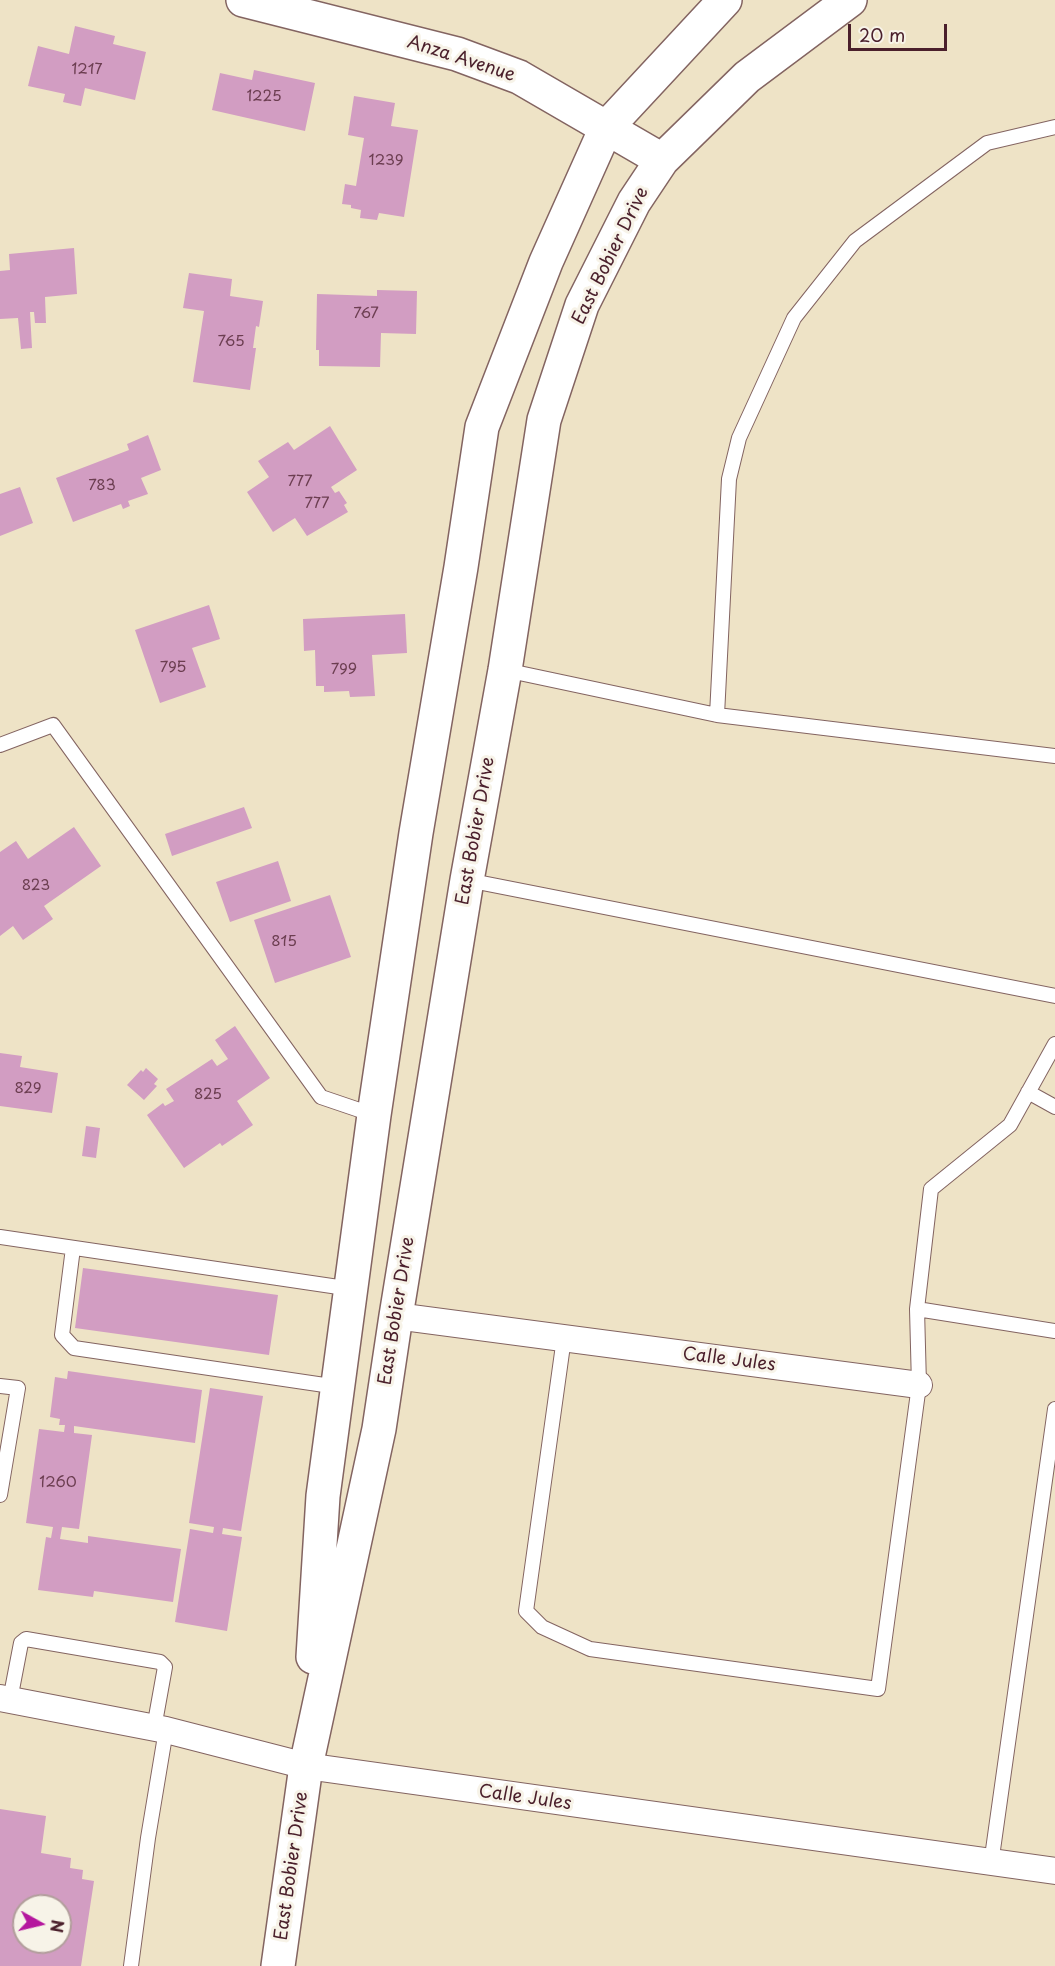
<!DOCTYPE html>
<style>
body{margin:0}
#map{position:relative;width:1055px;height:1966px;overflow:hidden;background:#eee3c6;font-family:"Playpen Sans",sans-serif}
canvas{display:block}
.north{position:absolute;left:12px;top:1894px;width:60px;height:60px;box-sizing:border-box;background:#f7f3e8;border:2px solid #b29e9c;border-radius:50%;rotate:98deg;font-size:16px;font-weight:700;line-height:24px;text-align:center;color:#4a1f2b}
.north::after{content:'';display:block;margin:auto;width:21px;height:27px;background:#b5179e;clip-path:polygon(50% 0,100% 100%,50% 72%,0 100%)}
.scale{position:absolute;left:848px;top:24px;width:99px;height:27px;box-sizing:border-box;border:3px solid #4a1f2b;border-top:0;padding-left:8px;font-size:18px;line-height:21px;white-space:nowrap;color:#4a1f2b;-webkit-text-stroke:4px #f7f3e8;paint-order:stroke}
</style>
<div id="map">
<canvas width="1055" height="1966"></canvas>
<div class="north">N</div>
<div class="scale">20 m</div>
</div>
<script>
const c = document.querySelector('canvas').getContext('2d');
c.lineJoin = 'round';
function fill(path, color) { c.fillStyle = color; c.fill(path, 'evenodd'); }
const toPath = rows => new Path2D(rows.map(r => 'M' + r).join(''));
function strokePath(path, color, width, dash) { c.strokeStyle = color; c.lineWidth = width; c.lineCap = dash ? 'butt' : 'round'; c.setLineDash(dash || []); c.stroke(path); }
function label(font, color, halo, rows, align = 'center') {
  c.font = font + ' "Playpen Sans",sans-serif'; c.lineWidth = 6; c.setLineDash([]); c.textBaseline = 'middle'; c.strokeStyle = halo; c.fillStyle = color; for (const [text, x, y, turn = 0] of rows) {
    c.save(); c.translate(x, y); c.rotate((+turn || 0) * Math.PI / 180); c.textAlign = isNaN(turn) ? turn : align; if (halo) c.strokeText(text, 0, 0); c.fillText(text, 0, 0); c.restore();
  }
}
fill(toPath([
 [75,26,115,36,113,44,146,52,135,100,85,88,81,106,63,102,65,94,28,86,38,46,69,54],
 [254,70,315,83,305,131,212,110,220,73,252,80],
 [354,96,395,103,391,126,418,130,404,217,379,213,377,220,360,218,361,210,351,208,351,205,342,204,345,184,356,186,364,138,348,135],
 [74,248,77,294,45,297,46,323,35,323,34,312,30,312,32,348,21,349,18,318,0,319,0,271,10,270,9,254],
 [189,273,232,279,230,296,263,301,259,327,256,326,253,348,256,348,250,390,193,382,204,311,183,308],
 [377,290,417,291,416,334,381,333,380,367,319,366,319,350,316,350,317,294,377,296],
 [330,426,357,470,331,487,335,493,339,491,347,503,344,505,348,512,307,536,295,518,273,532,247,492,269,477,258,461,288,442,294,450],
 [148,435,161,470,141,478,148,494,128,501,130,506,123,509,121,504,73,522,56,478,129,450,127,444],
 [20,487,33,523,0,536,0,494],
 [209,605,220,639,192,648,206,687,160,703,135,630],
 [405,614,407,653,372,655,375,696,350,697,349,691,324,692,324,686,316,686,315,650,304,651,303,619],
 [244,807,252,828,172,856,165,834],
 [74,827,101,866,44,906,53,919,23,940,13,926,0,936,0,852,16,841,28,859],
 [278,861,291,901,230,922,216,882],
 [330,895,351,957,275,983,254,920],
 [235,1026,270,1078,237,1101,253,1125,222,1146,220,1143,184,1168,147,1115,163,1103,165,1106,174,1101,166,1089,212,1059,217,1066,228,1059,215,1040],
 [0,1053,22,1056,20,1067,58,1073,52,1113,0,1106],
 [146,1068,158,1079,154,1084,157,1086,144,1100,127,1085,141,1070,143,1072],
 [86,1126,100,1128,96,1158,82,1156],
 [83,1268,278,1295,269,1355,75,1328],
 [68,1371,202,1390,195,1443,74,1426,74,1433,92,1435,79,1529,62,1527,60,1539,88,1543,88,1536,181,1549,173,1602,94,1591,93,1597,38,1590,46,1537,51,1538,53,1527,26,1523,39,1429,64,1432,65,1425,59,1425,60,1419,50,1417,55,1377,67,1379],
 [210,1388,263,1396,241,1531,223,1528,222,1534,242,1537,227,1631,175,1622,190,1529,213,1533,214,1527,189,1523],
 [0,1809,46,1816,41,1853,71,1858,70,1868,83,1870,82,1879,94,1881,81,1966,0,1966],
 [24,1906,60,1906,60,1942,24,1942]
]), '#d29dc2');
const lane = toPath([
 [505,670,717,715,1055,756],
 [717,715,729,479,739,438,794,318,855,241,987,143,1055,127],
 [0,745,53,725,321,1097,374,1115],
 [467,880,1055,996],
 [1028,1092,1055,1107],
 [0,1237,352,1289],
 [73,1248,62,1335,74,1348,338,1387],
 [917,1309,1055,1331],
 [564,1338,526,1611,542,1627,590,1649,878,1689,919,1385,917,1309,931,1189,1010,1125,1055,1044],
 [0,1386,18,1388,0,1495],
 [10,1700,21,1643,26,1639,160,1662,165,1667,154,1728],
 [991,1864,1055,1409],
 [131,1966,148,1838,166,1730]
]);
const street = toPath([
 [396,1316,919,1385],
 [0,1698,166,1730,306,1766,1055,1871]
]);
const secondary = toPath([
 [243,0,457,54,519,77,662,160],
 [313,1657,323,1496,374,1115,416,833,461,567,482,427,546,262,606,128,725,0],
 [278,1966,306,1766,379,1429,396,1316,467,880,505,670,544,420,582,305,634,202,662,160,747,77,850,0]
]);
strokePath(lane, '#836461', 16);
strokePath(street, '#836461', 28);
strokePath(secondary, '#836461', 36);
strokePath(lane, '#fff', 14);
strokePath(street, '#fff', 26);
strokePath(secondary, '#fff', 33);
label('15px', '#6c3e51', null, [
 ["1217",87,70],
 ["1225",264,97],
 ["1239",386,161],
 ["767",366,314],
 ["765",231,342],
 ["777",300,482],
 ["783",102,486],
 ["777",317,504],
 ["795",173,668],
 ["799",344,670],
 ["823",36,886],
 ["815",284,942],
 ["829",28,1089],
 ["825",208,1095],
 ["1260",58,1483]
]);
label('18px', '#4a1f2b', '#f7f3e8', [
 ["Anza Avenue",461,59,18],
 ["East Bobier Drive",611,256,-64],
 ["East Bobier Drive",476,831,-80],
 ["East Bobier Drive",397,1311,-81],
 ["Calle Jules",729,1360,7],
 ["Calle Jules",525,1798,8],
 ["East Bobier Drive",292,1866,-82]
]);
</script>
